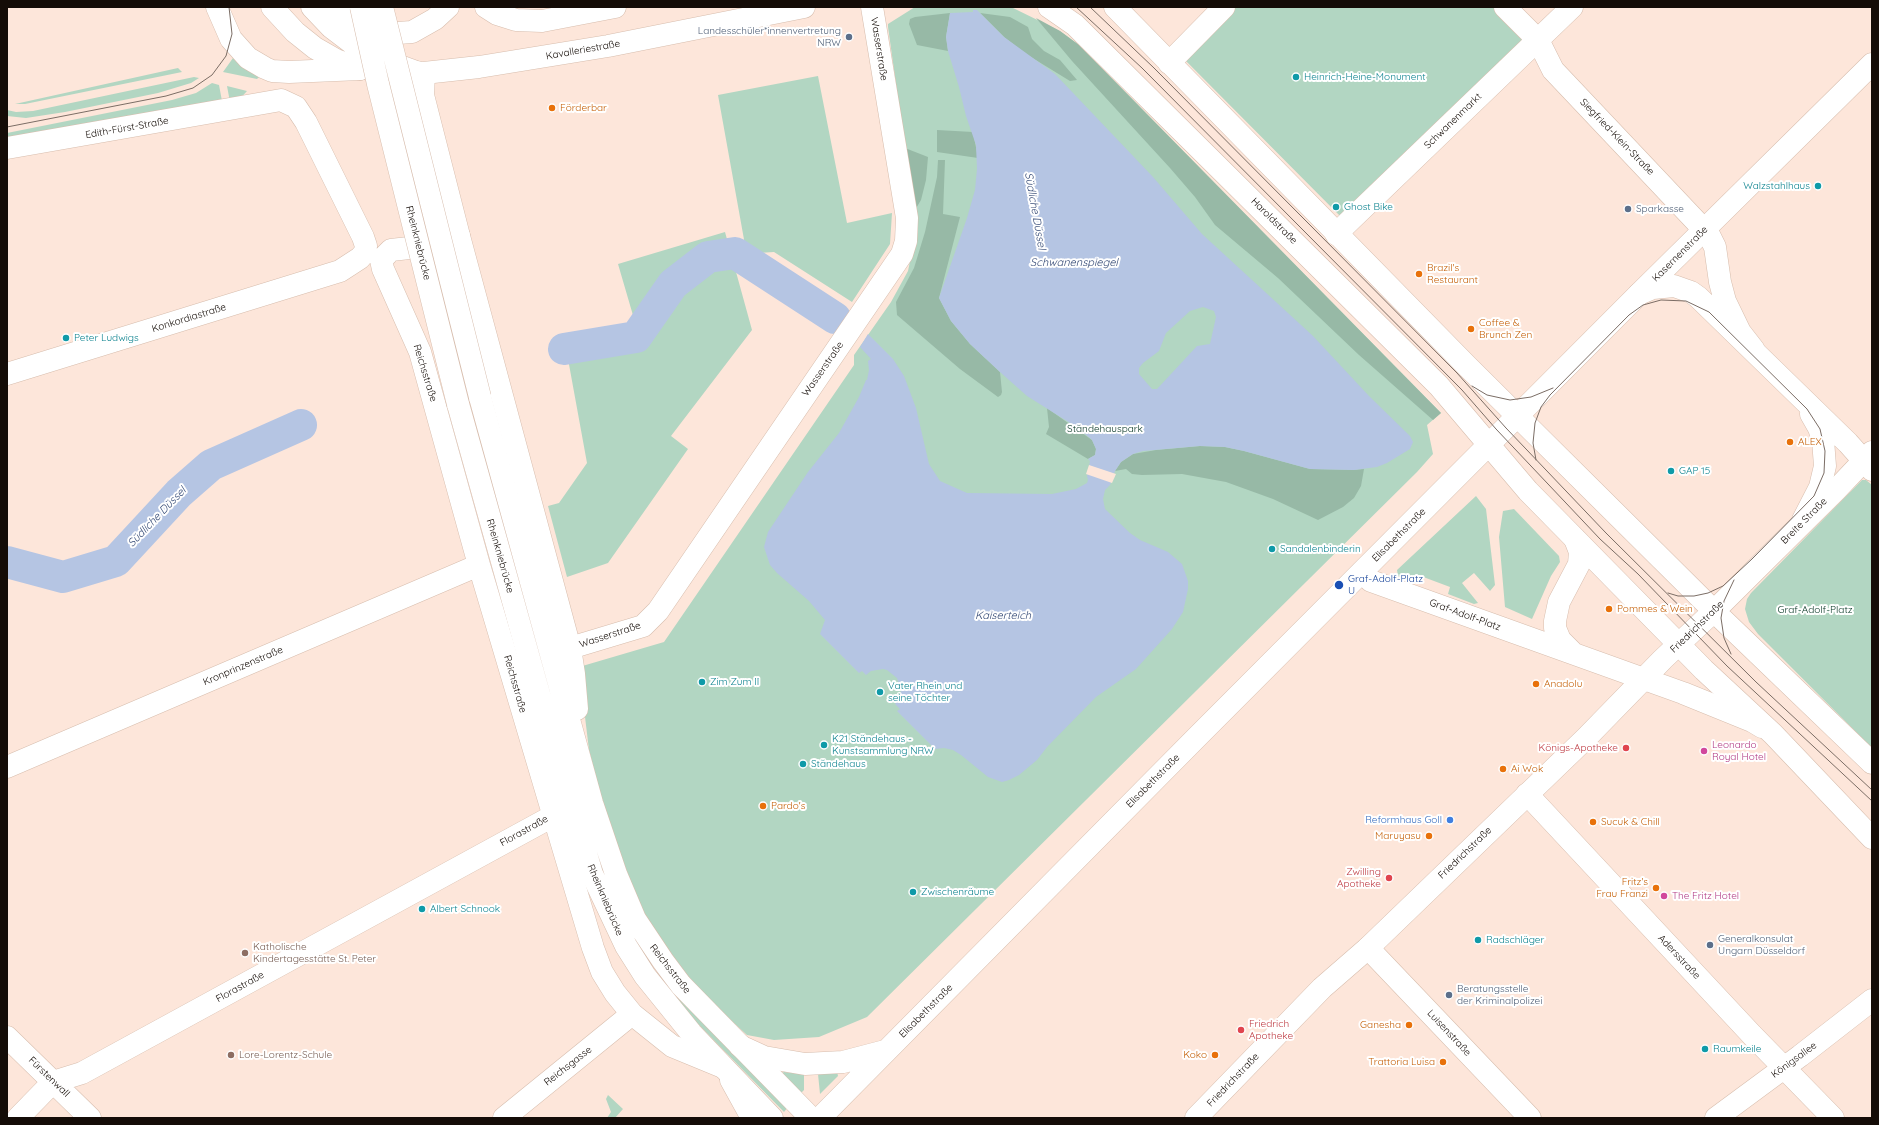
<!DOCTYPE html>
<meta charset="utf-8">
<style>
body{margin:0}
#map{position:relative;width:1879px;height:1125px;overflow:hidden;background:#fde6da;font-family:Quicksand,sans-serif}
canvas{display:block}
.frame{position:absolute;inset:0;border:8px solid #140c07;pointer-events:none}
</style>
<div id="map">
<canvas width="1879" height="1125"></canvas>
<div class="frame"></div>
</div>
<script>
const c = document.querySelector('canvas').getContext('2d');
c.lineJoin = 'round';
function fill(path, color) { c.fillStyle = color; c.fill(path, 'evenodd'); }
const toPath = rows => new Path2D(rows.map(r => 'M' + r).join(''));
function strokePath(path, color, width, dash) { c.strokeStyle = color; c.lineWidth = width; c.lineCap = dash ? 'butt' : 'round'; c.setLineDash(dash || []); c.stroke(path); }
function label(font, color, halo, rows, align = 'center') {
  c.font = font + ' Quicksand,sans-serif'; c.lineWidth = 4; c.setLineDash([]); c.textBaseline = 'middle'; c.strokeStyle = halo; c.fillStyle = color; for (const [text, x, y, turn = 0] of rows) {
    c.save(); c.translate(x, y); c.rotate((+turn || 0) * Math.PI / 180); c.textAlign = isNaN(turn) ? turn : align; if (halo) c.strokeText(text, 0, 0); c.fillText(text, 0, 0); c.restore();
  }
}
fill(toPath([
 [915,7,1011,7,1060,31,1079,45,1441,413,1427,425,1433,454,1417,472,867,1017,819,1037,774,1040,747,1035,713,1004,676,963,644,917,607,819,589,750,579,667,664,642,854,365,854,355,891,302,908,271,915,237,905,148,888,27,888,24],
 [1229,7,1504,7,1536,40,1346,222,1182,57],
 [233,58,259,77,257,79,223,72],
 [178,68,182,72,25,104,15,104],
 [818,76,847,223,892,213,890,244,852,302,774,252,758,253,745,245,718,95],
 [194,77,199,78,191,83,158,93,65,112,26,118,7,116,7,110,16,112,33,111],
 [212,83,219,85,222,101,7,140,7,133,172,100,196,93],
 [227,86,247,91,238,101,230,102],
 [725,232,752,330,671,436,688,449,608,563,567,577,548,506,559,503,587,463,566,348,637,329,618,264],
 [1862,480,1866,480,1872,485,1872,748,1758,634,1749,622,1745,609,1747,599,1751,593],
 [1476,496,1486,509,1495,585,1490,591,1474,573,1462,583,1478,603,1474,604,1448,594,1450,587,1418,575,1414,582,1398,576,1397,570],
 [1514,509,1559,556,1560,562,1551,576,1532,619,1505,607,1499,537,1503,511],
 [670,987,788,1107,784,1112,697,1023,669,989],
 [837,1071,838,1076,820,1094,818,1074],
 [784,1072,804,1074,804,1090,800,1094,782,1073],
 [608,1095,623,1109,615,1118,607,1118,611,1112,606,1099]
]), '#b2d6c2');
fill(toPath([
 [950,13,946,37,948,51,917,45,909,24,910,19,915,17],
 [980,13,1010,17,1028,27,1032,39,1044,51,1060,60,1077,80,1070,81,1026,54,1004,37],
 [1036,18,1060,31,1079,45,1441,413,1433,420,1359,355,1278,278,1215,225,1195,197,1170,168,1072,61],
 [937,130,973,132,978,158,937,152],
 [905,148,928,157,926,180,921,200,915,210],
 [938,160,945,160,943,214,960,217,939,298,951,321,970,344,1000,372,1002,392,1001,395,998,397,960,369,897,315,896,302,914,268,925,232,937,177],
 [1047,408,1092,440,1096,449,1095,455,1088,459,1046,434,1049,427],
 [1200,446,1225,447,1244,451,1310,469,1354,470,1364,469,1361,486,1354,498,1343,507,1318,520,1273,499,1226,482,1182,474,1142,475,1132,474,1126,469,1115,471,1121,462,1133,454,1156,450]
]), '#97b9a6');
fill(toPath([
 [973,10,977,10,1004,37,1055,74,1153,177,1202,234,1313,336,1369,396,1410,436,1413,442,1410,449,1387,463,1377,467,1354,470,1310,469,1244,451,1225,447,1200,446,1143,451,1133,454,1121,462,1115,471,1110,485,1105,490,1103,499,1105,509,1130,533,1140,540,1168,552,1182,564,1188,581,1188,589,1183,612,1172,629,1136,669,1096,697,1047,747,1037,760,1019,775,1009,780,1002,782,988,777,961,755,953,750,944,748,935,749,897,711,900,709,895,704,900,697,901,690,897,678,887,670,883,669,871,671,866,675,862,671,859,673,820,634,825,620,809,601,777,573,770,565,764,547,768,532,808,472,839,433,859,397,866,380,867,380,869,370,868,361,871,359,860,347,868,334,893,359,904,376,916,408,929,464,940,481,967,493,1052,494,1076,489,1087,483,1088,480,1087,476,1090,461,1088,459,1095,455,1096,449,1092,440,1078,428,1027,396,1000,372,970,344,951,321,939,298,967,218,975,190,977,169,976,145,966,116,959,87,948,51,946,37,950,13,973,12],
 [1203,307,1214,311,1216,317,1210,344,1197,346,1157,389,1152,389,1139,374,1139,368,1143,363,1159,351,1166,333,1190,311]
]), '#b5c5e3');
fill(toPath([
 [1089,465,1116,474,1112,483,1086,474]
]), '#fde6da');
strokePath(toPath([
 [564,349,636,337,673,284,708,257,735,253,835,318],
 [7,562,63,577,116,561,179,493,211,465,301,425]
]), '#b5c5e3', 32);
const minor = toPath([
 [217,7,231,39,248,58,265,68,272,71,289,72,360,69],
 [1505,7,1538,40,1553,70,1709,235,1715,247,1720,282,1725,301,1740,332,1754,350],
 [1169,63,1224,7],
 [7,148,281,100,296,107,306,122,363,237,366,246,365,252,360,258,340,271,7,374],
 [1336,234,1572,7],
 [459,236,427,246,391,250,381,260,383,269,420,352,479,565,593,948,602,972,615,993,632,1014,672,1046,723,1067],
 [1639,294,1653,288,1674,286,1691,292,1698,297,1848,443,1872,470],
 [1803,520,1820,487,1825,466,1823,440,1819,428,1811,414],
 [1362,572,1371,581,1683,693,1752,721,1762,727],
 [570,648,643,626,658,611,902,254,906,241,907,218,872,7],
 [1572,652,1560,640,1555,628,1555,621,1559,602,1579,564,1580,552,1575,539],
 [7,767,479,565],
 [1527,794,1752,1035,1833,1118],
 [1368,948,1530,1118],
 [7,1037,90,1118],
 [18,1118,53,1082,82,1073,553,816],
 [504,1118,632,1014],
 [1716,1118,1800,1056,1872,1000]
]);
const major = toPath([
 [1049,7,1075,25,1439,386,1528,491,1704,670,1773,734,1872,838],
 [1115,7,1467,366,1721,618,1872,763],
 [411,72,424,73,479,67,608,46,804,7],
 [424,73,423,95,459,236,570,648],
 [740,1046,764,1057,805,1064,843,1062,885,1051],
 [731,1080,752,1118],
 [820,1118,1196,738,1639,294,1872,64],
 [1196,1118,1322,988,1368,948,1586,738,1663,659,1714,611,1836,490,1872,452]
]);
const highway = toPath([
 [272,7,295,32,315,48,336,60,360,69],
 [312,7,331,27,352,43,378,58,419,73],
 [333,7,342,16,361,28,384,34,412,32,435,19,448,7],
 [486,7,497,14,516,20,542,21,615,7],
 [480,397,592,803,616,874,635,919,663,961,681,985,811,1118],
 [458,404,539,694,592,874,626,946,645,976,691,1033,772,1118],
 [570,648,574,674,577,709]
]);
strokePath(minor, '#d7bdad', 23);
strokePath(major, '#d7bdad', 23);
strokePath(highway, '#d7bdad', 23);
strokePath(minor, '#fff', 22);
strokePath(major, '#fff', 22);
strokePath(highway, '#fff', 22);
strokePath(toPath([
 [1076,7,1142,68,1462,390,1496,429,1600,539,1638,574,1727,666,1872,801],
 [1090,7,1154,68,1457,373,1506,428,1606,533,1756,682,1872,790],
 [7,127,166,96,193,88,212,75,226,56,232,34,229,7],
 [1472,386,1487,395,1510,400,1531,397,1553,388],
 [1536,460,1533,443,1535,423,1541,407,1550,395,1629,315,1643,305,1661,300,1686,301,1709,312,1807,409,1820,429,1825,451,1824,473,1814,496,1752,559,1723,586,1708,593,1694,596,1678,596,1668,593],
 [1731,654,1724,638,1721,618,1724,601,1734,580]
]), '#7b6d65', 1);
const highwayBridge = toPath([
 [361,7,378,84,458,404],
 [382,7,480,397]
]);
strokePath(highwayBridge, '#d7bdad', 23, []);
strokePath(highwayBridge, '#fff', 22);
for (const [x, y, r, color] of [
 [849,37,4,"#5c6f8a"],
 [1296,77,4,"#0f9aa8"],
 [552,108,4,"#e8710a"],
 [1818,186,4,"#0f9aa8"],
 [1336,207,4,"#0f9aa8"],
 [1628,209,4,"#5c6f8a"],
 [1419,274,4,"#e8710a"],
 [1471,329,4,"#e8710a"],
 [66,338,4,"#0f9aa8"],
 [1790,442,4,"#e8710a"],
 [1671,471,4,"#0f9aa8"],
 [1272,549,4,"#0f9aa8"],
 [1339,585,5,"#1a4fb4"],
 [1609,609,4,"#e8710a"],
 [702,682,4,"#0f9aa8"],
 [1536,684,4,"#e8710a"],
 [880,692,4,"#0f9aa8"],
 [824,745,4,"#0f9aa8"],
 [1626,748,4,"#e0444e"],
 [1704,751,4,"#d1479c"],
 [803,764,4,"#0f9aa8"],
 [1503,769,4,"#e8710a"],
 [763,806,4,"#e8710a"],
 [1450,820,4,"#3f7fe0"],
 [1593,822,4,"#e8710a"],
 [1429,836,4,"#e8710a"],
 [1389,878,4,"#e0444e"],
 [1656,888,4,"#e8710a"],
 [913,892,4,"#0f9aa8"],
 [1664,896,4,"#d1479c"],
 [422,909,4,"#0f9aa8"],
 [1478,940,4,"#0f9aa8"],
 [1710,945,4,"#5c6f8a"],
 [245,953,4,"#8d6e63"],
 [1449,995,4,"#5c6f8a"],
 [1409,1025,4,"#e8710a"],
 [1241,1030,4,"#e0444e"],
 [1705,1049,4,"#0f9aa8"],
 [231,1055,4,"#8d6e63"],
 [1215,1055,4,"#e8710a"],
 [1443,1062,4,"#e8710a"]
]) { const dot = new Path2D(); dot.arc(x, y, r, 0, 2 * Math.PI); c.fillStyle = color; c.fill(dot); strokePath(dot, '#fff', 1.5); }
label('10px', '#4e5e75', '#fff', [
 ["Landesschüler*innenvertretung",841,31,"right"],
 ["NRW",841,43,"right"],
 ["Sparkasse",1636,209],
 ["Generalkonsulat",1718,939],
 ["Ungarn Düsseldorf",1718,951],
 ["Beratungsstelle",1457,989],
 ["der Kriminalpolizei",1457,1001]
], 'left');
label('10px', '#140c07', '#fff', [
 ["Wasserstraße",879,49,81],
 ["Kavalleriestraße",583,50,-10],
 ["Schwanenmarkt",1453,121,-44],
 ["Edith-Fürst-Straße",127,128,-10],
 ["Siegfried-Klein-Straße",1617,137,46],
 ["Haroldstraße",1274,221,45],
 ["Rheinkniebrücke",418,243,76],
 ["Kasernenstraße",1680,254,-45],
 ["Konkordiastraße",189,318,-17],
 ["Wasserstraße",823,369,-55],
 ["Reichsstraße",425,373,73],
 ["Breite Straße",1804,521,-45],
 ["Elisabethstraße",1399,535,-45],
 ["Rheinkniebrücke",500,556,74],
 ["Graf-Adolf-Platz",1465,615,20],
 ["Friedrichstraße",1697,627,-44],
 ["Wasserstraße",610,635,-18],
 ["Kronprinzenstraße",243,666,-23],
 ["Reichsstraße",515,684,74],
 ["Elisabethstraße",1153,781,-45],
 ["Florastraße",524,831,-29],
 ["Friedrichstraße",1465,853,-44],
 ["Rheinkniebrücke",605,900,67],
 ["Adersstraße",1679,957,47],
 ["Reichsstraße",670,969,52],
 ["Florastraße",240,987,-29],
 ["Elisabethstraße",926,1011,-45],
 ["Luisenstraße",1449,1033,47],
 ["Königsallee",1794,1060,-36],
 ["Reichsgasse",568,1066,-38],
 ["Fürstenwall",49,1077,44],
 ["Friedrichstraße",1233,1080,-46]
]);
label('10px', '#0d838f', '#fff', [
 ["Heinrich-Heine-Monument",1304,77],
 ["Walzstahlhaus",1810,186,"right"],
 ["Ghost Bike",1344,207],
 ["Peter Ludwigs",74,338],
 ["GAP 15",1679,471],
 ["Sandalenbinderin",1280,549],
 ["Zim Zum II",710,682],
 ["Vater Rhein und",888,686],
 ["seine Töchter",888,698],
 ["K21 Ständehaus -",832,739],
 ["Kunstsammlung NRW",832,751],
 ["Ständehaus",811,764],
 ["Zwischenräume",921,892],
 ["Albert Schnook",430,909],
 ["Radschläger",1486,940],
 ["Raumkeile",1713,1049]
], 'left');
label('10px', '#c56008', '#fff', [
 ["Förderbar",560,108],
 ["Brazil's",1427,268],
 ["Restaurant",1427,280],
 ["Coffee &",1479,323],
 ["Brunch Zen",1479,335],
 ["ALEX",1798,442],
 ["Pommes & Wein",1617,609],
 ["Anadolu",1544,684],
 ["Ai Wok",1511,769],
 ["Pardo's",771,806],
 ["Sucuk & Chill",1601,822],
 ["Maruyasu",1421,836,"right"],
 ["Fritz's",1648,882,"right"],
 ["Frau Franzi",1648,894,"right"],
 ["Ganesha",1401,1025,"right"],
 ["Koko",1207,1055,"right"],
 ["Trattoria Luisa",1435,1062,"right"]
], 'left');
label('10px', '#033320', '#fff', [
 ["Ständehauspark",1105,429],
 ["Graf-Adolf-Platz",1815,610]
]);
label('10px', '#164399', '#fff', [
 ["Graf-Adolf-Platz",1348,579],
 ["U",1348,591]
], 'left');
label('10px', '#b23c85', '#fff', [
 ["Leonardo",1712,745],
 ["Royal Hotel",1712,757],
 ["The Fritz Hotel",1672,896]
], 'left');
label('10px', '#be3a42', '#fff', [
 ["Königs-Apotheke",1618,748],
 ["Zwilling",1381,872],
 ["Apotheke",1381,884],
 ["Friedrich",1249,1024,"left"],
 ["Apotheke",1249,1036,"left"]
], 'right');
label('10px', '#366cbe', '#fff', [
 ["Reformhaus Goll",1442,820]
], 'right');
label('10px', '#785e54', '#fff', [
 ["Katholische",253,947],
 ["Kindertagesstätte St. Peter",253,959],
 ["Lore-Lorentz-Schule",239,1055]
], 'left');
label('italic 11px', '#374c77', '#fff', [
 ["Südliche Düssel",1035,211,80],
 ["Schwanenspiegel",1074,263],
 ["Südliche Düssel",157,517,-46],
 ["Kaiserteich",1003,616]
]);
</script>
